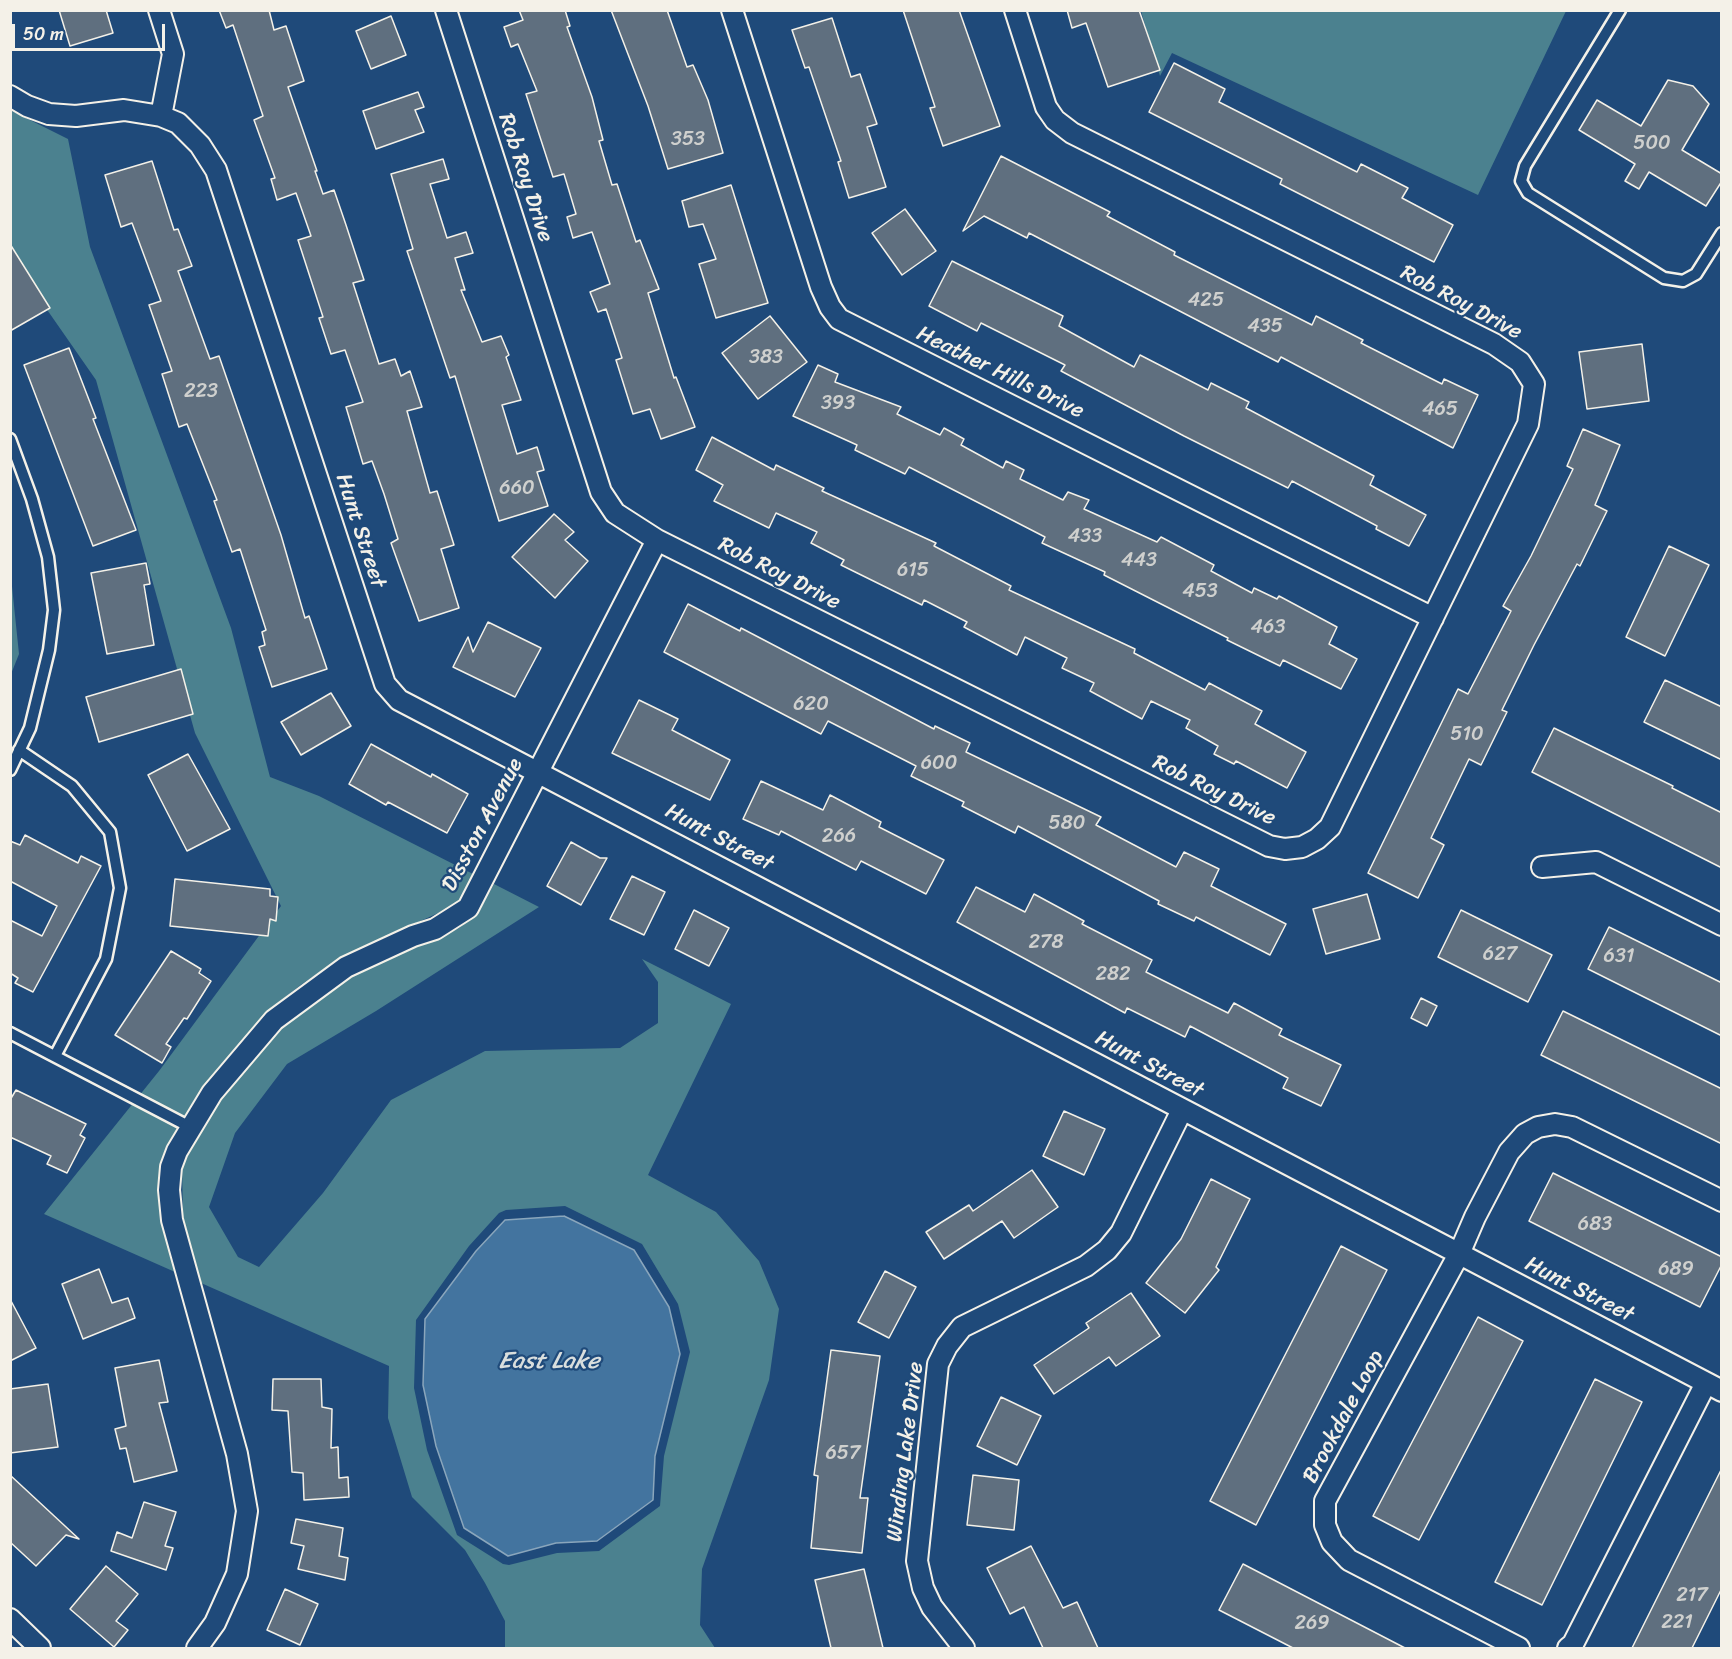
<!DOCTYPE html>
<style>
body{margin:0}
#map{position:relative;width:1732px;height:1659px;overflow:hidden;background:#1f4a7a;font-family:Sriracha,sans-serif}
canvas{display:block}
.frame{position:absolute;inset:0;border:12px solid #f4f1e8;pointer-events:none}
.scale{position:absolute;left:12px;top:24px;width:153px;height:27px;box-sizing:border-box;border:3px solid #f4f1e8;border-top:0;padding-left:8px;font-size:18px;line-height:21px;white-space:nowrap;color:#f4f1e8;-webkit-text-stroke:4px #1f4a7a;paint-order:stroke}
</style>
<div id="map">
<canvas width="1732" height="1659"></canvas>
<div class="frame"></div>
<div class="scale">50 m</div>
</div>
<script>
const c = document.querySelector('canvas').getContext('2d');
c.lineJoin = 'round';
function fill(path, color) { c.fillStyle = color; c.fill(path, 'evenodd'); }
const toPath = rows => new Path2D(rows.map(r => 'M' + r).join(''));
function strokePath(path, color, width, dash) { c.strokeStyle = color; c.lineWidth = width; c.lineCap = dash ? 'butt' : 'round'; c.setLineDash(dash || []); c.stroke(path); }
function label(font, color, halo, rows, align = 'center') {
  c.font = font + ' Sriracha,sans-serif'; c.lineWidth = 4.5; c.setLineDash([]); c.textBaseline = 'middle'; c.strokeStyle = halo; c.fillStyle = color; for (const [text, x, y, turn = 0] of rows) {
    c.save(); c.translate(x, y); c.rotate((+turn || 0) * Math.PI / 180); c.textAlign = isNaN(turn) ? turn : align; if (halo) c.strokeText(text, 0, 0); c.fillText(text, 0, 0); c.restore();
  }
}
fill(toPath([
 [1141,11,1566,11,1478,195,1172,53,1160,76],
 [10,110,68,139,90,247,231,628,270,777,319,796,475,875,461,900,449,908,342,957,302,984,266,1012,204,1086,168,1145,161,1167,159,1192,161,1222,175,1272,44,1214,159,1071,281,906,195,733,96,380,11,258],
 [10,567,19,654,11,674,10,674],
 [494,884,539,907,376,1011,287,1064,235,1133,209,1207,238,1257,259,1267,323,1193,391,1100,485,1051,620,1048,658,1023,658,982,642,959,731,1004,648,1175,716,1212,759,1261,779,1309,769,1380,702,1569,700,1625,715,1648,505,1648,505,1621,485,1583,465,1550,412,1497,388,1418,389,1366,201,1283,183,1217,182,1169,187,1156,220,1100,280,1028,350,977,459,928,478,913],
 [565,1206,642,1244,678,1304,690,1352,664,1456,660,1506,599,1551,557,1553,509,1565,503,1564,457,1535,427,1450,414,1388,416,1320,469,1246,499,1213,506,1210]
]), '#4b818f');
const water = toPath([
 [564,1216,634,1250,669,1307,680,1354,655,1456,653,1500,597,1541,556,1543,508,1556,464,1528,436,1446,423,1385,425,1319,476,1251,505,1220,564,1216]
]);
fill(water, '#43749f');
strokePath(water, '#8aa6bc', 1.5);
const building = toPath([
 [59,10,106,10,113,33,70,46,59,10],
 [219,10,269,10,274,30,286,26,304,81,288,87,317,171,315,171,323,194,334,190,346,225,364,280,353,283,379,364,395,359,401,376,410,371,422,407,407,411,430,493,437,491,454,545,441,549,459,608,419,621,391,543,398,539,384,494,372,461,363,464,346,407,363,402,345,350,331,354,319,318,323,317,298,240,311,236,296,193,277,200,271,179,275,178,254,120,263,116,233,25,226,28,219,10],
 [519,10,565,10,570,26,567,27,592,97,603,140,599,141,612,185,617,184,636,242,640,240,659,289,648,293,674,378,676,377,695,427,661,439,650,409,633,414,616,360,622,358,606,309,598,312,590,292,610,284,592,232,573,238,567,217,576,214,564,174,553,177,526,94,537,91,518,44,511,47,504,27,523,20,519,10],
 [611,10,667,10,687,67,693,65,708,100,723,153,668,169,648,106,611,10],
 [903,10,959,10,1000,126,943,146,930,108,935,107,903,10],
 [1067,10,1139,10,1160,70,1108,87,1086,23,1072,28,1067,10],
 [391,16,406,55,371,69,356,31,391,16],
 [832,18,851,77,860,74,877,124,867,127,886,187,849,198,838,162,841,161,809,67,805,68,792,30,832,18],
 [1174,63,1225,89,1219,102,1357,172,1361,164,1408,188,1402,198,1453,225,1434,262,1280,184,1282,179,1149,112,1174,63],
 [1668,80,1693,86,1709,104,1682,150,1722,174,1722,181,1706,206,1649,172,1639,189,1625,181,1635,164,1579,130,1597,100,1641,126,1668,80],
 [418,92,424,107,415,110,424,132,376,149,363,111,418,92],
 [1001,156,1110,212,1107,216,1175,252,1174,255,1312,325,1316,316,1363,340,1361,343,1442,384,1444,379,1478,395,1453,448,1281,357,1278,362,1029,233,1027,238,984,216,963,231,1001,156],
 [443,159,449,179,430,184,447,238,466,232,473,253,455,258,465,290,461,290,482,342,501,336,509,355,506,357,521,400,502,405,517,454,537,447,544,470,537,472,548,506,499,521,455,376,450,378,407,251,413,249,391,174,443,159],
 [152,161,174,230,178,229,192,266,178,271,210,359,219,356,281,535,305,618,309,616,327,669,272,687,259,647,265,645,262,632,266,630,240,549,232,552,214,501,217,500,187,424,179,427,162,374,172,371,149,305,161,301,132,223,121,227,105,175,152,161],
 [731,185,768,303,716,318,699,264,716,259,703,224,689,227,682,201,731,185],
 [905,209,936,251,902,275,872,233,905,209],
 [10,244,50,308,10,331,10,244],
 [952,261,1063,316,1059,326,1134,367,1140,355,1208,390,1211,383,1249,402,1246,408,1374,476,1370,485,1426,515,1409,546,1376,529,1377,526,1292,481,1288,488,1184,436,1061,371,1065,365,981,323,977,331,929,306,952,261],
 [770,316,807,362,758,399,722,353,770,316],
 [1642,344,1649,401,1587,409,1579,352,1642,344],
 [69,348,96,418,93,419,136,530,93,546,24,365,69,348],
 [818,365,838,374,835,382,901,407,897,414,940,435,944,428,964,439,961,445,1003,468,1006,461,1024,470,1020,479,1063,500,1068,492,1089,500,1084,509,1157,542,1161,537,1214,565,1211,571,1252,593,1254,588,1277,599,1279,596,1337,627,1329,644,1357,659,1341,689,1283,660,1280,666,1227,640,1228,638,1104,575,1105,572,1042,543,1045,537,909,467,905,474,855,450,857,445,793,416,818,365],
 [1583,429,1620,445,1595,505,1607,511,1580,566,1577,564,1534,645,1502,710,1507,712,1481,765,1469,759,1431,838,1444,845,1418,898,1368,873,1458,689,1468,694,1511,611,1503,606,1531,556,1573,469,1567,466,1583,429],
 [712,437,774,470,776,465,824,488,822,491,936,543,934,546,1011,586,1009,590,1135,649,1134,653,1205,690,1209,683,1262,711,1255,724,1306,752,1287,788,1236,761,1234,764,1214,754,1218,746,1186,728,1190,720,1151,701,1142,719,1090,691,1094,683,1062,668,1067,658,1025,637,1017,655,964,627,967,622,924,600,922,605,841,565,844,560,811,543,817,532,776,513,769,528,714,501,723,485,696,470,712,437],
 [554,514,574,532,565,540,588,561,555,598,512,557,554,514],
 [1669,546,1709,565,1665,656,1626,637,1669,546],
 [146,563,150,584,144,585,154,645,107,654,91,573,146,563],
 [688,604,740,631,741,628,934,729,935,726,970,743,966,752,1101,817,1096,825,1176,867,1184,852,1219,869,1211,886,1286,924,1270,955,1196,917,1194,921,1158,904,1159,901,1018,826,1015,833,962,806,964,802,911,776,916,766,828,721,821,734,664,652,688,604],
 [488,622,541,648,515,697,453,667,468,637,473,652,488,622],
 [181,669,193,714,99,742,86,697,181,669],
 [1665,680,1722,707,1722,760,1644,722,1665,680],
 [331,693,351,726,301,755,281,722,331,693],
 [639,700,678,719,672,730,730,760,710,800,612,753,639,700],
 [1554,728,1673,786,1672,788,1722,813,1722,868,1532,772,1554,728],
 [371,744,431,777,432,774,468,794,447,833,388,802,386,805,349,784,371,744],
 [188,754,230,829,187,851,148,775,188,754],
 [761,781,823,810,830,795,881,822,879,827,944,860,926,894,861,861,856,870,781,831,779,835,743,819,761,781],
 [25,835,78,863,81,856,101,866,33,992,15,983,18,978,10,973,10,920,42,936,57,906,10,881,10,841,20,845,25,835],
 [571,842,600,858,607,858,581,905,547,886,571,842],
 [632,876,665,892,644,935,610,919,632,876],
 [175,879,270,889,270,896,278,897,276,921,270,919,268,936,170,926,175,879],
 [976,887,1025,912,1034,894,1084,921,1082,924,1152,960,1146,972,1228,1013,1234,1003,1282,1029,1279,1035,1341,1065,1321,1106,1283,1088,1288,1078,1190,1026,1185,1037,1127,1008,1125,1013,957,922,976,887],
 [1367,894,1380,939,1326,954,1313,909,1367,894],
 [694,910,729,928,709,966,675,949,694,910],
 [1461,910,1552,955,1528,1002,1438,957,1461,910],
 [1609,927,1722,983,1722,1036,1588,969,1609,927],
 [171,951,201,969,199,973,211,981,187,1019,184,1018,166,1044,171,1047,162,1063,115,1035,171,951],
 [1421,998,1437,1006,1427,1026,1411,1018,1421,998],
 [1563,1011,1722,1089,1722,1144,1541,1055,1563,1011],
 [16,1090,86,1124,80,1135,85,1138,67,1173,47,1164,51,1156,10,1137,10,1100,16,1090],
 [1064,1111,1105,1129,1084,1175,1043,1156,1064,1111],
 [1032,1170,1058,1207,1014,1238,1002,1221,944,1259,926,1232,969,1205,973,1211,1032,1170],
 [1553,1173,1722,1257,1722,1264,1700,1307,1529,1221,1553,1173],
 [1211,1179,1250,1199,1216,1267,1219,1270,1185,1313,1146,1283,1181,1239,1211,1179],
 [1341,1246,1387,1270,1256,1525,1210,1501,1341,1246],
 [99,1269,112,1303,128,1298,135,1318,83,1339,62,1284,99,1269],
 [885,1271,916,1287,889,1338,858,1322,885,1271],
 [1131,1293,1160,1336,1116,1366,1109,1357,1054,1394,1034,1365,1089,1328,1086,1323,1131,1293],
 [10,1299,36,1348,10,1361,10,1299],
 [1478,1317,1523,1341,1419,1540,1373,1516,1478,1317],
 [831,1350,880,1356,860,1498,868,1498,862,1553,811,1548,818,1476,814,1475,831,1350],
 [159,1360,168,1402,159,1403,177,1471,134,1482,126,1448,120,1449,115,1429,126,1426,115,1368,159,1360],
 [273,1379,321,1379,322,1407,332,1409,331,1448,338,1447,339,1478,348,1477,349,1497,304,1500,303,1473,292,1472,288,1411,272,1410,273,1379],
 [1595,1379,1642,1402,1542,1605,1495,1582,1595,1379],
 [48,1384,58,1447,10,1453,10,1389,48,1384],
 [1001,1397,1041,1416,1017,1465,977,1446,1001,1397],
 [1722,1468,1722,1588,1692,1648,1632,1648,1722,1468],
 [10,1475,79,1539,66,1535,36,1566,10,1542,10,1475],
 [973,1475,1019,1480,1014,1530,967,1525,973,1475],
 [144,1502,176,1512,165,1546,173,1548,166,1570,111,1551,117,1532,132,1538,144,1502],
 [296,1519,343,1528,339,1556,348,1558,345,1580,298,1569,304,1546,291,1543,296,1519],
 [1031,1546,1063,1608,1077,1602,1098,1648,1043,1648,1024,1607,1010,1614,987,1568,1031,1546],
 [1243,1564,1405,1648,1293,1648,1219,1610,1243,1564],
 [106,1566,138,1594,116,1621,128,1630,114,1647,70,1609,106,1566],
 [864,1569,883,1648,831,1648,815,1580,864,1569],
 [285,1589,318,1604,300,1645,267,1630,285,1589]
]);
fill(building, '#5f6f7f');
strokePath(building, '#f4f1e8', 1.5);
const service = toPath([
 [1620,10,1525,166,1521,181,1528,193,1664,278,1683,281,1696,274,1722,233],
 [10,439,32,499,48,557,54,610,49,650,30,728,10,770],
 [19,750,72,786,110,832,120,888,106,959,55,1056],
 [10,1033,192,1128]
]);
const minor = toPath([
 [159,10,173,54,161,116],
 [446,10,601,492,615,513,657,540,1269,846,1285,849,1302,847,1317,839,1330,827,1528,424,1534,384,1520,362,1494,344,1072,133,1055,120,1046,107,1015,10],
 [732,10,821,287,830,307,839,319,1433,618],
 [10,96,27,106,49,114,76,116,124,110,161,116,178,123,200,145,216,170,385,684,399,700,1722,1391],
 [1542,867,1596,862,1722,925],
 [10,1619,40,1648],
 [197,1648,215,1623,237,1574,247,1511,237,1454,172,1220,169,1190,171,1167,177,1151,212,1093,274,1020,346,967,413,936,435,929,468,908,657,540],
 [964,1648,932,1607,923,1588,917,1561,938,1364,947,1346,962,1327,1086,1266,1107,1250,1121,1233,1182,1110],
 [1519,1648,1349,1560,1332,1542,1325,1525,1325,1501,1459,1254,1475,1217,1509,1152,1525,1134,1538,1127,1555,1124,1572,1127,1722,1201],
 [1568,1648,1573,1644,1706,1383]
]);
strokePath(service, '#f4f1e8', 15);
strokePath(minor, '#f4f1e8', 24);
strokePath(service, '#1f4a7a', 10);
strokePath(minor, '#1f4a7a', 20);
label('20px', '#cfd0ce', null, [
 ["353",688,140],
 ["500",1652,144],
 ["425",1206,301],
 ["435",1265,327],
 ["383",766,358],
 ["223",201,392],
 ["393",838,404],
 ["465",1440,410],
 ["660",517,489],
 ["433",1085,537],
 ["443",1139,561],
 ["615",913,571],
 ["453",1200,592],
 ["463",1268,628],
 ["620",811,705],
 ["510",1467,735],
 ["600",939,764],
 ["580",1067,824],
 ["266",839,837],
 ["278",1046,943],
 ["627",1500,955],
 ["631",1619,957],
 ["282",1113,975],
 ["683",1595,1225],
 ["689",1676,1270],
 ["657",843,1454],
 ["217",1692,1596],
 ["221",1677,1623],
 ["269",1312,1624]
]);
label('22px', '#f4f1e8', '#1f4a7a', [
 ["Rob Roy Drive",525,178,72],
 ["Rob Roy Drive",1461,303,28],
 ["Heather Hills Drive",1000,373,26],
 ["Hunt Street",360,531,72],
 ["Rob Roy Drive",779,574,27],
 ["Rob Roy Drive",1214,791,26],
 ["Disston Avenue",483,825,-62],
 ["Hunt Street",719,838,28],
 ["Hunt Street",1149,1065,28],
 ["Hunt Street",1579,1290,27],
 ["Brookdale Loop",1344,1417,-62],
 ["Winding Lake Drive",906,1452,-83]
]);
label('italic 24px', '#d9dedd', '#1f4a7a', [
 ["East Lake",549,1362]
]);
</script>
